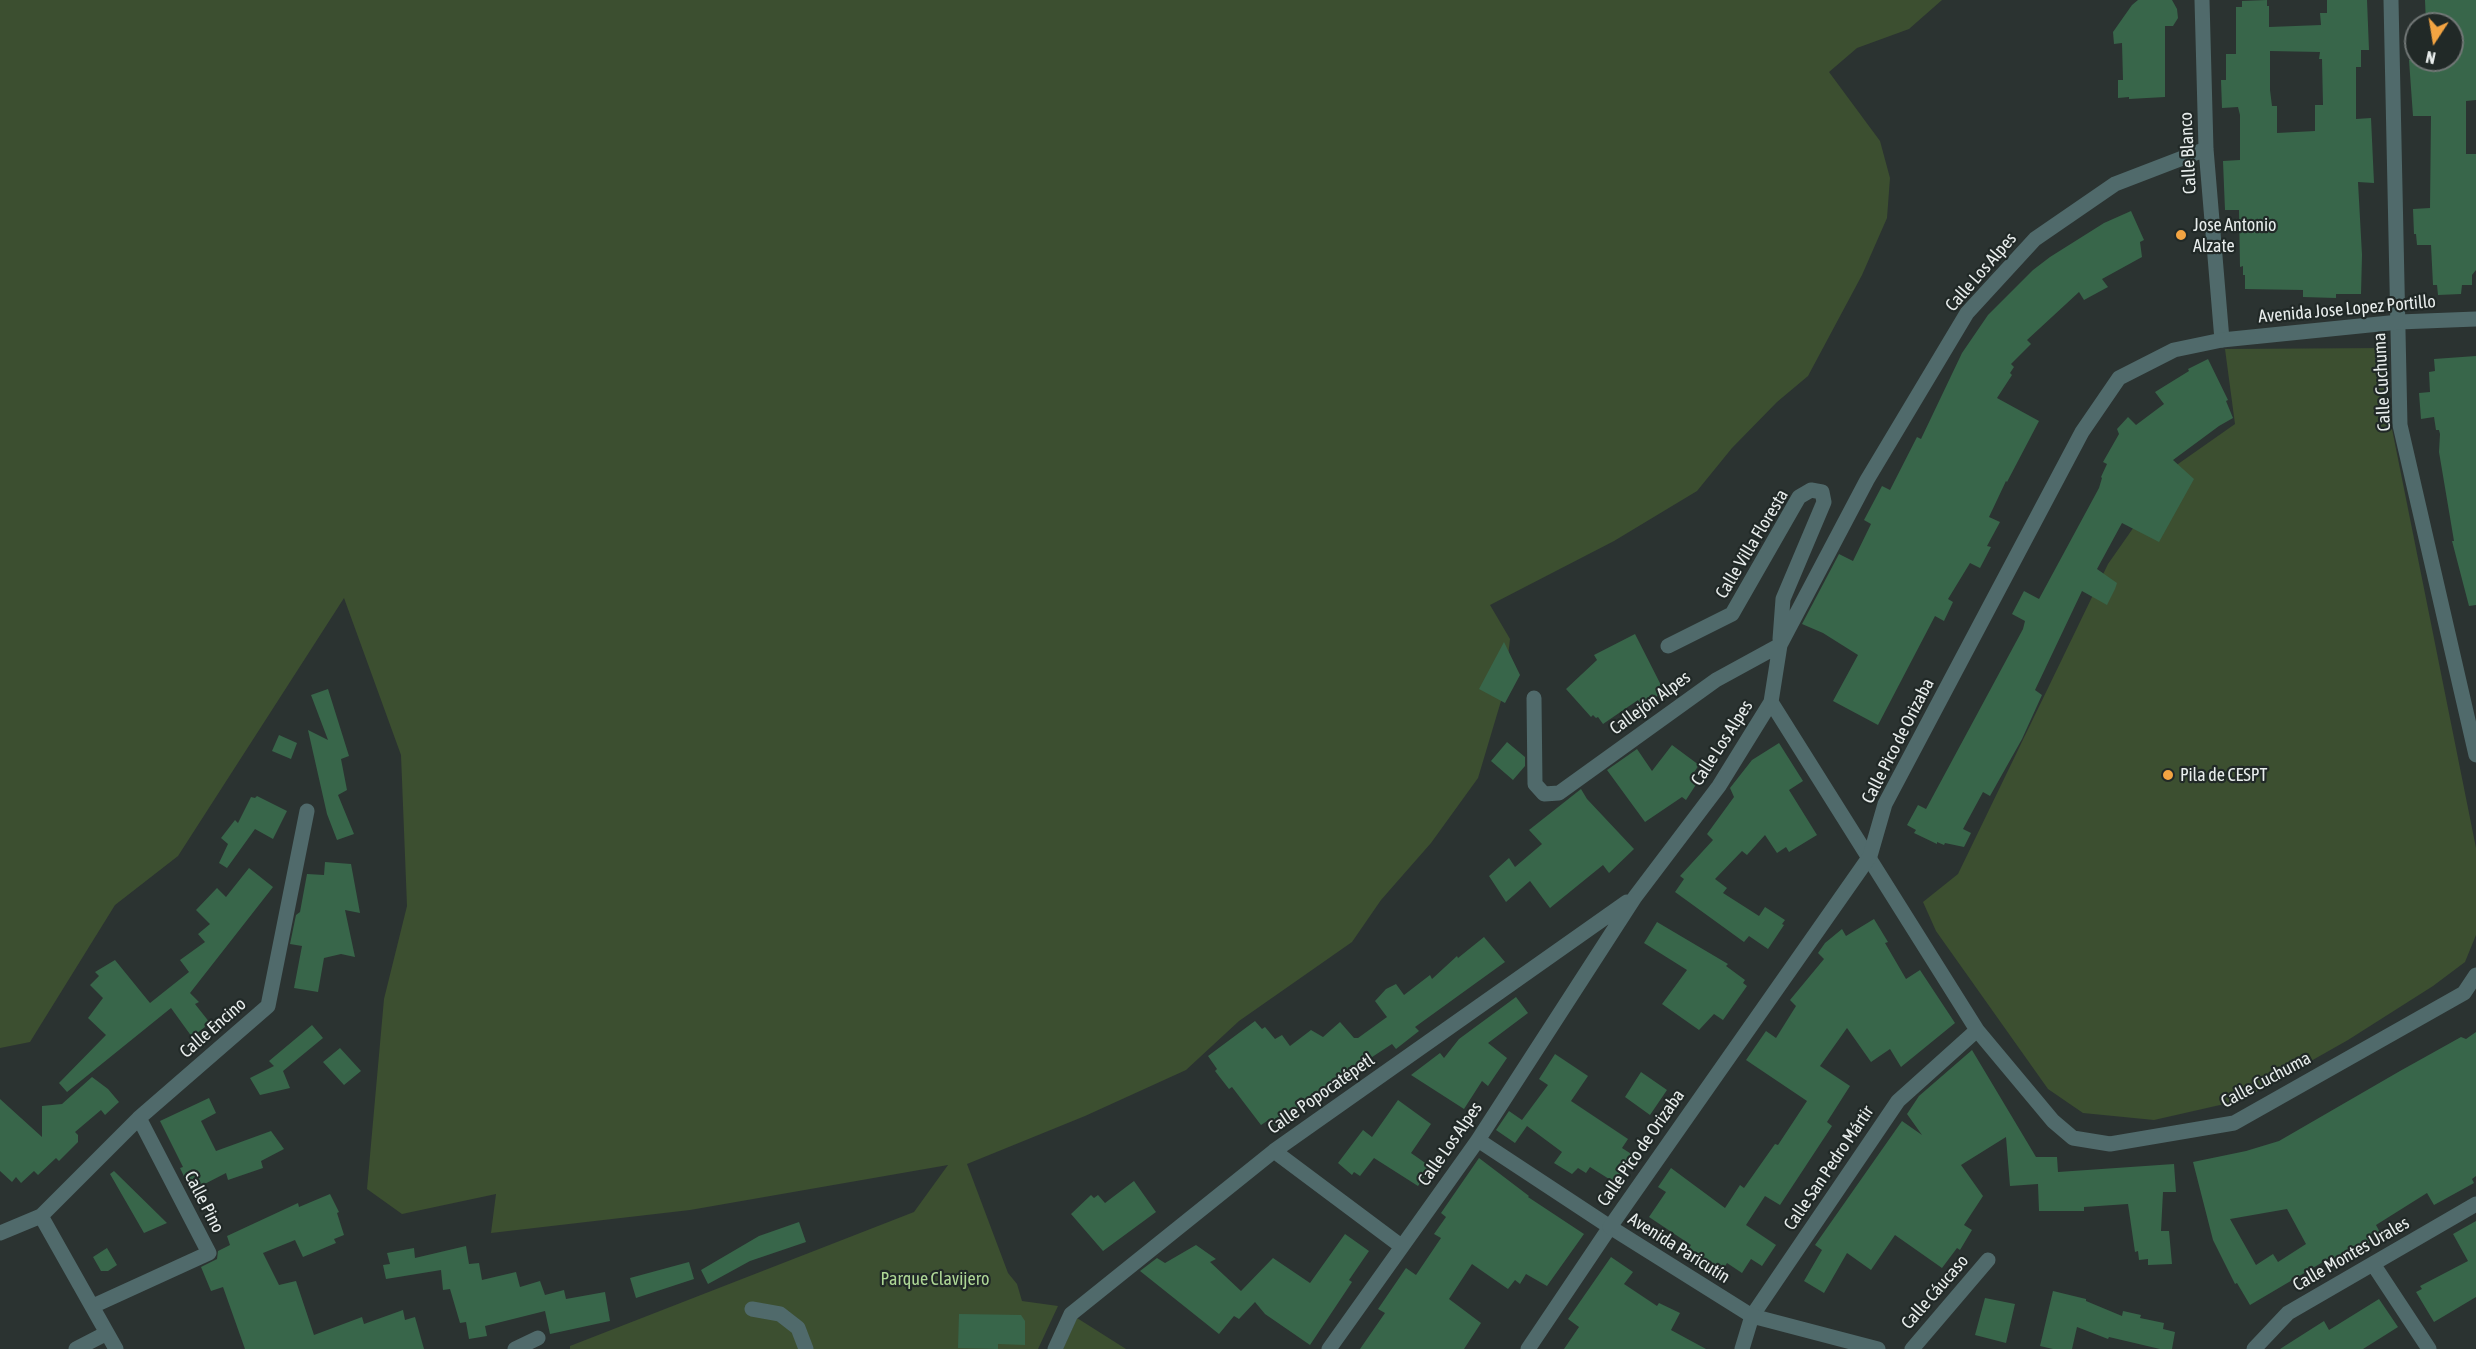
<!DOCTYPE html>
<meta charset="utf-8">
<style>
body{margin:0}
#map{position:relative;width:2476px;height:1349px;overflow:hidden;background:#2b3331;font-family:"Asap Condensed",sans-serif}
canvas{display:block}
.north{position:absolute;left:2404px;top:12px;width:60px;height:60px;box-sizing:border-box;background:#212927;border:2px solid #717776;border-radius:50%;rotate:192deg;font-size:16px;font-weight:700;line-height:24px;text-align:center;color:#e8edec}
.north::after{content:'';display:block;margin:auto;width:21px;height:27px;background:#f3a442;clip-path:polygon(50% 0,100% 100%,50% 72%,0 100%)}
</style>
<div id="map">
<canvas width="2476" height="1349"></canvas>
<div class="north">N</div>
</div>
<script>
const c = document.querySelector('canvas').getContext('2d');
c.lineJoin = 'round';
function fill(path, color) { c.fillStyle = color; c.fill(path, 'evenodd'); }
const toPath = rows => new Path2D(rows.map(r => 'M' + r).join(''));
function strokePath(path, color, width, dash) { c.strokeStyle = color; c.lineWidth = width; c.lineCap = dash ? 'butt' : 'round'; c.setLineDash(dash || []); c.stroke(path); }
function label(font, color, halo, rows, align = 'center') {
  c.font = font + ' "Asap Condensed",sans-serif'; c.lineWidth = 4.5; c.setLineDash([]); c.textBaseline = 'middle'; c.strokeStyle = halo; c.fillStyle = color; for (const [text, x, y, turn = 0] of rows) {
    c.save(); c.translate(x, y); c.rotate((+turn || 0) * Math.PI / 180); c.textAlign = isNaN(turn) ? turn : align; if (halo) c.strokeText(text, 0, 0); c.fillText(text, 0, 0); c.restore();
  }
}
fill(toPath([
 [0,0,1942,0,1909,29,1857,48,1829,72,1880,141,1890,178,1887,218,1862,275,1808,376,1777,402,1732,448,1697,491,1614,541,1490,605,1510,639,1504,691,1478,778,1431,843,1381,900,1352,942,1239,1021,1186,1070,1085,1116,967,1164,1008,1273,1017,1284,1022,1301,1058,1306,1038,1349,570,1349,570,1346,914,1212,948,1165,690,1210,491,1233,496,1194,402,1214,367,1189,384,999,407,906,401,755,344,598,178,856,115,905,30,1042,0,1048],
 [2388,348,2382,379,2476,848,2476,935,2465,962,2433,986,2348,1040,2242,1100,2154,1120,2083,1113,2048,1089,1936,931,1923,902,1958,874,2108,564,2178,464,2235,424,2225,349],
 [1077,1318,1126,1349,1063,1349]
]), '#3c4f30');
fill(toPath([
 [2138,0,2172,0,2177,9,2178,18,2173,26,2165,26,2165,97,2129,99,2129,97,2118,98,2118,80,2123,80,2122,43,2114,44,2113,32,2132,5],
 [2267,0,2267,6,2269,6,2269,27,2321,25,2320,13,2327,13,2327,0,2367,0,2369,50,2361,50,2361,67,2356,67,2356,119,2371,118,2374,183,2358,182,2362,255,2361,294,2336,294,2336,298,2303,297,2303,290,2245,289,2245,275,2243,275,2243,266,2240,267,2239,210,2225,210,2224,186,2223,161,2240,160,2240,115,2238,107,2222,108,2221,80,2226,80,2226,54,2236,54,2236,7,2242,7,2242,1],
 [2270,51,2320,52,2319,59,2322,59,2323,105,2315,105,2315,131,2277,133,2277,106,2272,106,2270,90],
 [2425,0,2476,0,2476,100,2466,101,2466,154,2476,154,2476,270,2472,275,2472,285,2462,285,2461,294,2438,295,2437,285,2433,285,2431,245,2417,245,2416,234,2414,234,2413,209,2430,208,2431,116,2413,116,2409,60,2452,60,2452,24,2426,24],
 [2131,211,2144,240,2140,242,2142,257,2102,279,2108,287,2084,300,2079,292,2027,340,2031,344,2011,364,2014,367,2010,373,2012,375,1997,398,2039,421,2007,482,2006,481,1989,517,2000,522,1987,546,1991,547,1980,568,1970,563,1948,599,1953,602,1944,621,1935,616,1878,725,1833,701,1858,655,1823,633,1802,624,1839,554,1853,561,1871,524,1864,520,1882,486,1890,490,1917,437,1921,439,1962,353,1988,315,2033,270,2050,257,2104,223],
 [2476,356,2476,605,2469,606,2452,541,2454,541,2439,452,2440,434,2439,430,2436,430,2434,417,2421,419,2419,393,2430,392,2429,372,2435,371,2434,359],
 [2208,359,2228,400,2226,401,2233,418,2219,426,2173,460,2194,479,2159,542,2122,523,2097,569,2117,583,2115,589,2107,605,2082,591,2035,690,2042,695,2022,739,1990,796,1983,792,1963,829,1971,833,1964,847,1945,843,1944,845,1937,842,1937,844,1914,833,1916,830,1907,825,1918,805,1926,809,2023,629,2025,621,2012,614,2024,591,2039,599,2099,488,2102,478,2101,477,2107,464,2103,462,2119,434,2117,429,2128,417,2136,425,2164,404,2155,392,2189,371,2188,369],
 [1635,634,1664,691,1643,707,1638,700,1603,724,1598,717,1596,718,1593,715,1591,717,1566,689,1597,660,1594,655],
 [1504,642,1520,675,1505,703,1479,689],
 [328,689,349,756,341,759,347,790,338,795,354,834,337,840,327,814,308,730,328,740,311,695],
 [279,735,297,743,291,759,272,751],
 [1507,742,1525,757,1525,766,1513,780,1491,761],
 [1779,743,1803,781,1789,790,1817,835,1789,852,1786,847,1777,853,1765,835,1747,855,1742,851,1715,879,1727,888,1723,893,1759,916,1765,907,1785,920,1782,924,1784,925,1768,949,1749,936,1744,942,1675,892,1684,879,1680,876,1713,840,1707,834,1734,797,1730,788,1752,760],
 [1672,745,1699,765,1690,778,1697,783,1686,800,1682,797,1645,822,1607,770,1637,749,1652,771],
 [1581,789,1587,799,1634,849,1609,873,1603,865,1550,908,1530,881,1506,902,1489,876,1509,858,1515,867,1542,844,1529,830],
 [257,796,287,811,273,839,255,829,227,868,219,863,228,844,221,838,235,820,238,823,251,797,255,798],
 [325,862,351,864,360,913,345,910,355,957,341,954,324,958,318,992,294,988,302,946,290,944,296,915,300,912,307,874,324,875],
 [249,868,273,887,190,993,199,1002,195,1004,210,1023,192,1037,171,1008,67,1092,59,1083,106,1035,88,1018,103,998,90,985,99,976,95,972,115,960,150,1003,189,972,180,960,205,942,198,934,210,924,196,910,217,888,226,897],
 [1874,919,1888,942,1885,943,1906,979,1920,970,1955,1023,1901,1067,1890,1049,1871,1062,1847,1028,1820,1066,1850,1086,1827,1122,1832,1126,1780,1205,1765,1196,1746,1225,1776,1245,1762,1266,1751,1259,1742,1273,1727,1263,1720,1274,1693,1257,1696,1253,1689,1248,1691,1245,1649,1217,1666,1192,1658,1187,1671,1168,1725,1208,1740,1185,1744,1188,1775,1144,1778,1145,1807,1101,1746,1060,1766,1031,1776,1038,1796,1006,1790,1000,1824,959,1818,953,1825,943,1842,929,1846,936],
 [1657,922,1728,964,1726,966,1745,980,1743,983,1747,986,1723,1020,1714,1014,1699,1030,1662,1004,1687,970,1644,943],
 [1484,937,1505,962,1415,1027,1419,1031,1396,1049,1392,1044,1317,1093,1275,1126,1270,1119,1261,1125,1232,1087,1229,1089,1215,1071,1217,1069,1208,1056,1255,1021,1262,1029,1265,1027,1275,1039,1282,1035,1290,1046,1311,1030,1323,1037,1340,1022,1354,1038,1358,1038,1387,1017,1375,1001,1386,989,1396,984,1404,995,1430,975,1432,979,1457,956,1458,958],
 [1516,997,1528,1013,1488,1043,1507,1058,1488,1086,1482,1081,1464,1109,1411,1075,1440,1053,1444,1058,1459,1039],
 [312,1025,323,1038,283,1071,290,1088,260,1095,250,1078,274,1066,269,1061],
 [2476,1032,2476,1176,2472,1179,2474,1183,2434,1205,2427,1193,2376,1225,2382,1236,2367,1244,2366,1242,2330,1263,2328,1259,2250,1305,2237,1283,2235,1284,2213,1240,2193,1162,2246,1151,2279,1141,2400,1071,2461,1037,2466,1039],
 [2287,1209,2306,1244,2278,1262,2273,1254,2256,1265,2230,1219],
 [340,1048,361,1071,344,1085,323,1062],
 [1972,1050,2036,1157,2057,1157,2058,1172,2174,1164,2176,1192,2163,1192,2161,1231,2169,1231,2172,1264,2148,1265,2148,1259,2139,1260,2138,1251,2135,1252,2128,1204,2084,1207,2084,1211,2039,1211,2038,1184,2010,1186,2006,1137,1961,1165,1983,1196,1964,1225,1972,1230,1960,1250,1957,1248,1942,1268,1895,1235,1871,1270,1847,1253,1824,1293,1804,1281,1822,1250,1815,1245,1902,1121,1922,1135,1907,1114,1919,1096],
 [1555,1054,1588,1076,1571,1101,1628,1139,1622,1148,1636,1157,1617,1184,1590,1167,1586,1173,1578,1168,1572,1174,1554,1163,1562,1152,1527,1126,1515,1143,1496,1130,1509,1111,1522,1120,1548,1085,1539,1079],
 [1641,1072,1667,1090,1650,1115,1625,1097],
 [92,1077,108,1089,119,1102,105,1115,101,1110,75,1132,78,1135,78,1142,59,1161,56,1158,38,1175,34,1171,21,1183,16,1177,12,1182,0,1171,0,1099,42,1137,42,1106,62,1104],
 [209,1098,216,1113,201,1121,216,1151,271,1131,284,1149,261,1161,263,1168,228,1180,226,1173,191,1191,180,1168,183,1167,160,1121],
 [1398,1100,1431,1124,1411,1153,1431,1167,1418,1186,1374,1158,1360,1176,1354,1172,1352,1175,1338,1163,1363,1130,1372,1137],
 [1479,1158,1529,1196,1528,1197,1584,1234,1547,1286,1526,1274,1520,1284,1515,1280,1508,1289,1472,1264,1449,1299,1481,1323,1464,1349,1360,1349,1385,1313,1378,1309,1406,1268,1416,1275,1441,1238,1434,1234,1446,1217,1441,1213],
 [114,1171,167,1223,144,1233,110,1174],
 [1134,1181,1156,1212,1103,1251,1071,1214,1091,1195,1094,1198,1098,1195,1105,1203],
 [330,1194,339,1212,337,1213,344,1235,334,1239,336,1243,303,1257,295,1240,263,1253,279,1285,296,1281,314,1335,362,1317,364,1324,403,1310,405,1320,415,1317,424,1349,245,1349,223,1287,211,1291,201,1267,217,1259,218,1251,230,1245,227,1236,298,1203,299,1207],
 [2476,1221,2476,1297,2434,1322,2416,1292,2422,1289,2420,1286,2468,1261,2453,1234],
 [799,1222,806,1242,750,1261,708,1284,701,1270,759,1236],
 [1345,1234,1369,1251,1349,1280,1352,1282,1310,1345,1265,1314,1255,1302,1239,1319,1234,1316,1219,1334,1140,1271,1157,1258,1165,1263,1196,1245,1216,1259,1210,1262,1241,1291,1273,1258,1310,1283],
 [466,1246,469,1264,479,1263,482,1280,516,1272,520,1287,540,1281,545,1295,564,1290,566,1299,605,1292,610,1321,550,1334,545,1311,485,1326,487,1336,469,1339,466,1322,460,1323,450,1289,443,1290,441,1270,386,1279,383,1265,390,1264,387,1253,414,1248,415,1258],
 [107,1248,117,1265,108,1271,101,1271,93,1257],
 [1611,1257,1633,1272,1624,1284,1657,1306,1659,1303,1680,1313,1671,1330,1706,1349,1564,1349,1579,1327,1568,1319],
 [689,1262,694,1279,636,1298,630,1278],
 [2053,1291,2086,1299,2086,1301,2122,1316,2123,1311,2141,1315,2140,1318,2164,1323,2163,1329,2175,1332,2172,1349,2160,1349,2109,1337,2108,1339,2077,1327,2072,1349,2053,1349,2040,1346],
 [1985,1298,2015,1304,2006,1343,1975,1335],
 [2379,1299,2398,1327,2363,1349,2280,1349,2324,1321,2329,1330],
 [959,1314,1021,1315,1025,1321,1025,1345,998,1344,998,1349,958,1348]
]), '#38664a');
strokePath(toPath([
 [2202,0,2206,149,2222,340],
 [2391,0,2400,425,2476,755],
 [1668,646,1732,614,1799,497,1811,490,1822,492,1824,502,1783,599,1780,639],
 [1534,698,1535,784,1544,794,1559,793,1716,680,1780,645],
 [1771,702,1977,1030,2053,1121,2073,1138,2110,1144,2234,1123,2464,993,2476,975],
 [1478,1140,1610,1227,1528,1349],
 [1274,1151,1401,1246],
 [41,1216,116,1349],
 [0,1233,41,1216,139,1118,268,1006,307,811],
 [2373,1264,2429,1349],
 [93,1306,209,1253,139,1118],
 [752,1309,780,1314,798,1328,806,1349],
 [1752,1316,1898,1101,1977,1030],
 [76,1349,107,1333],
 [515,1349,538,1338],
 [1055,1349,1071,1314,1274,1151,1627,902],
 [1329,1349,1478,1140,1635,897,1719,786,1771,702,1780,645,1867,480,1967,313,2035,239,2115,184,2206,149],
 [1912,1349,1988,1260],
 [2254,1349,2288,1313,2476,1204]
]), '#506a6b', 15);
strokePath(toPath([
 [1742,1349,1752,1316],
 [1878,1349,1752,1316,1610,1227,1870,856,1885,804,2082,432,2119,378,2174,350,2222,340,2399,322,2476,319]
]), '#506a6b', 15);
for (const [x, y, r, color] of [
 [2181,235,6,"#f3a442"],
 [2168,775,6,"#f3a442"]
]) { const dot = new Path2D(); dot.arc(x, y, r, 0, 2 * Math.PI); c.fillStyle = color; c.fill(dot); strokePath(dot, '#212927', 2); }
label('18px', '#e8edec', '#212927', [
 ["Calle Blanco",2188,153,-93],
 ["Calle Los Alpes",1981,272,-49],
 ["Avenida Jose Lopez Portillo",2347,309,-5],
 ["Calle Cuchuma",2382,382,-93],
 ["Calle Villa Floresta",1752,544,-59],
 ["Callejón Alpes",1650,703,-36],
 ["Calle Pico de Orizaba",1898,741,-63],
 ["Calle Los Alpes",1722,743,-57],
 ["Calle Encino",213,1028,-41],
 ["Calle Cuchuma",2266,1080,-28],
 ["Calle Popocatépetl",1321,1094,-35],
 ["Calle Los Alpes",1450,1144,-55],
 ["Calle Pico de Orizaba",1641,1148,-55],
 ["Calle San Pedro Mártir",1829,1168,-56],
 ["Calle Pino",204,1202,63],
 ["Avenida Paricutín",1679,1248,32],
 ["Calle Montes Urales",2351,1254,-30],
 ["Calle Cáucaso",1935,1292,-49]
]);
label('18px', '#e8edec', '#212927', [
 ["Jose Antonio",2193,225],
 ["Alzate",2193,246],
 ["Pila de CESPT",2180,775]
], 'left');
label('18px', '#aed796', '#212927', [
 ["Parque Clavijero",935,1279]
]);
</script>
